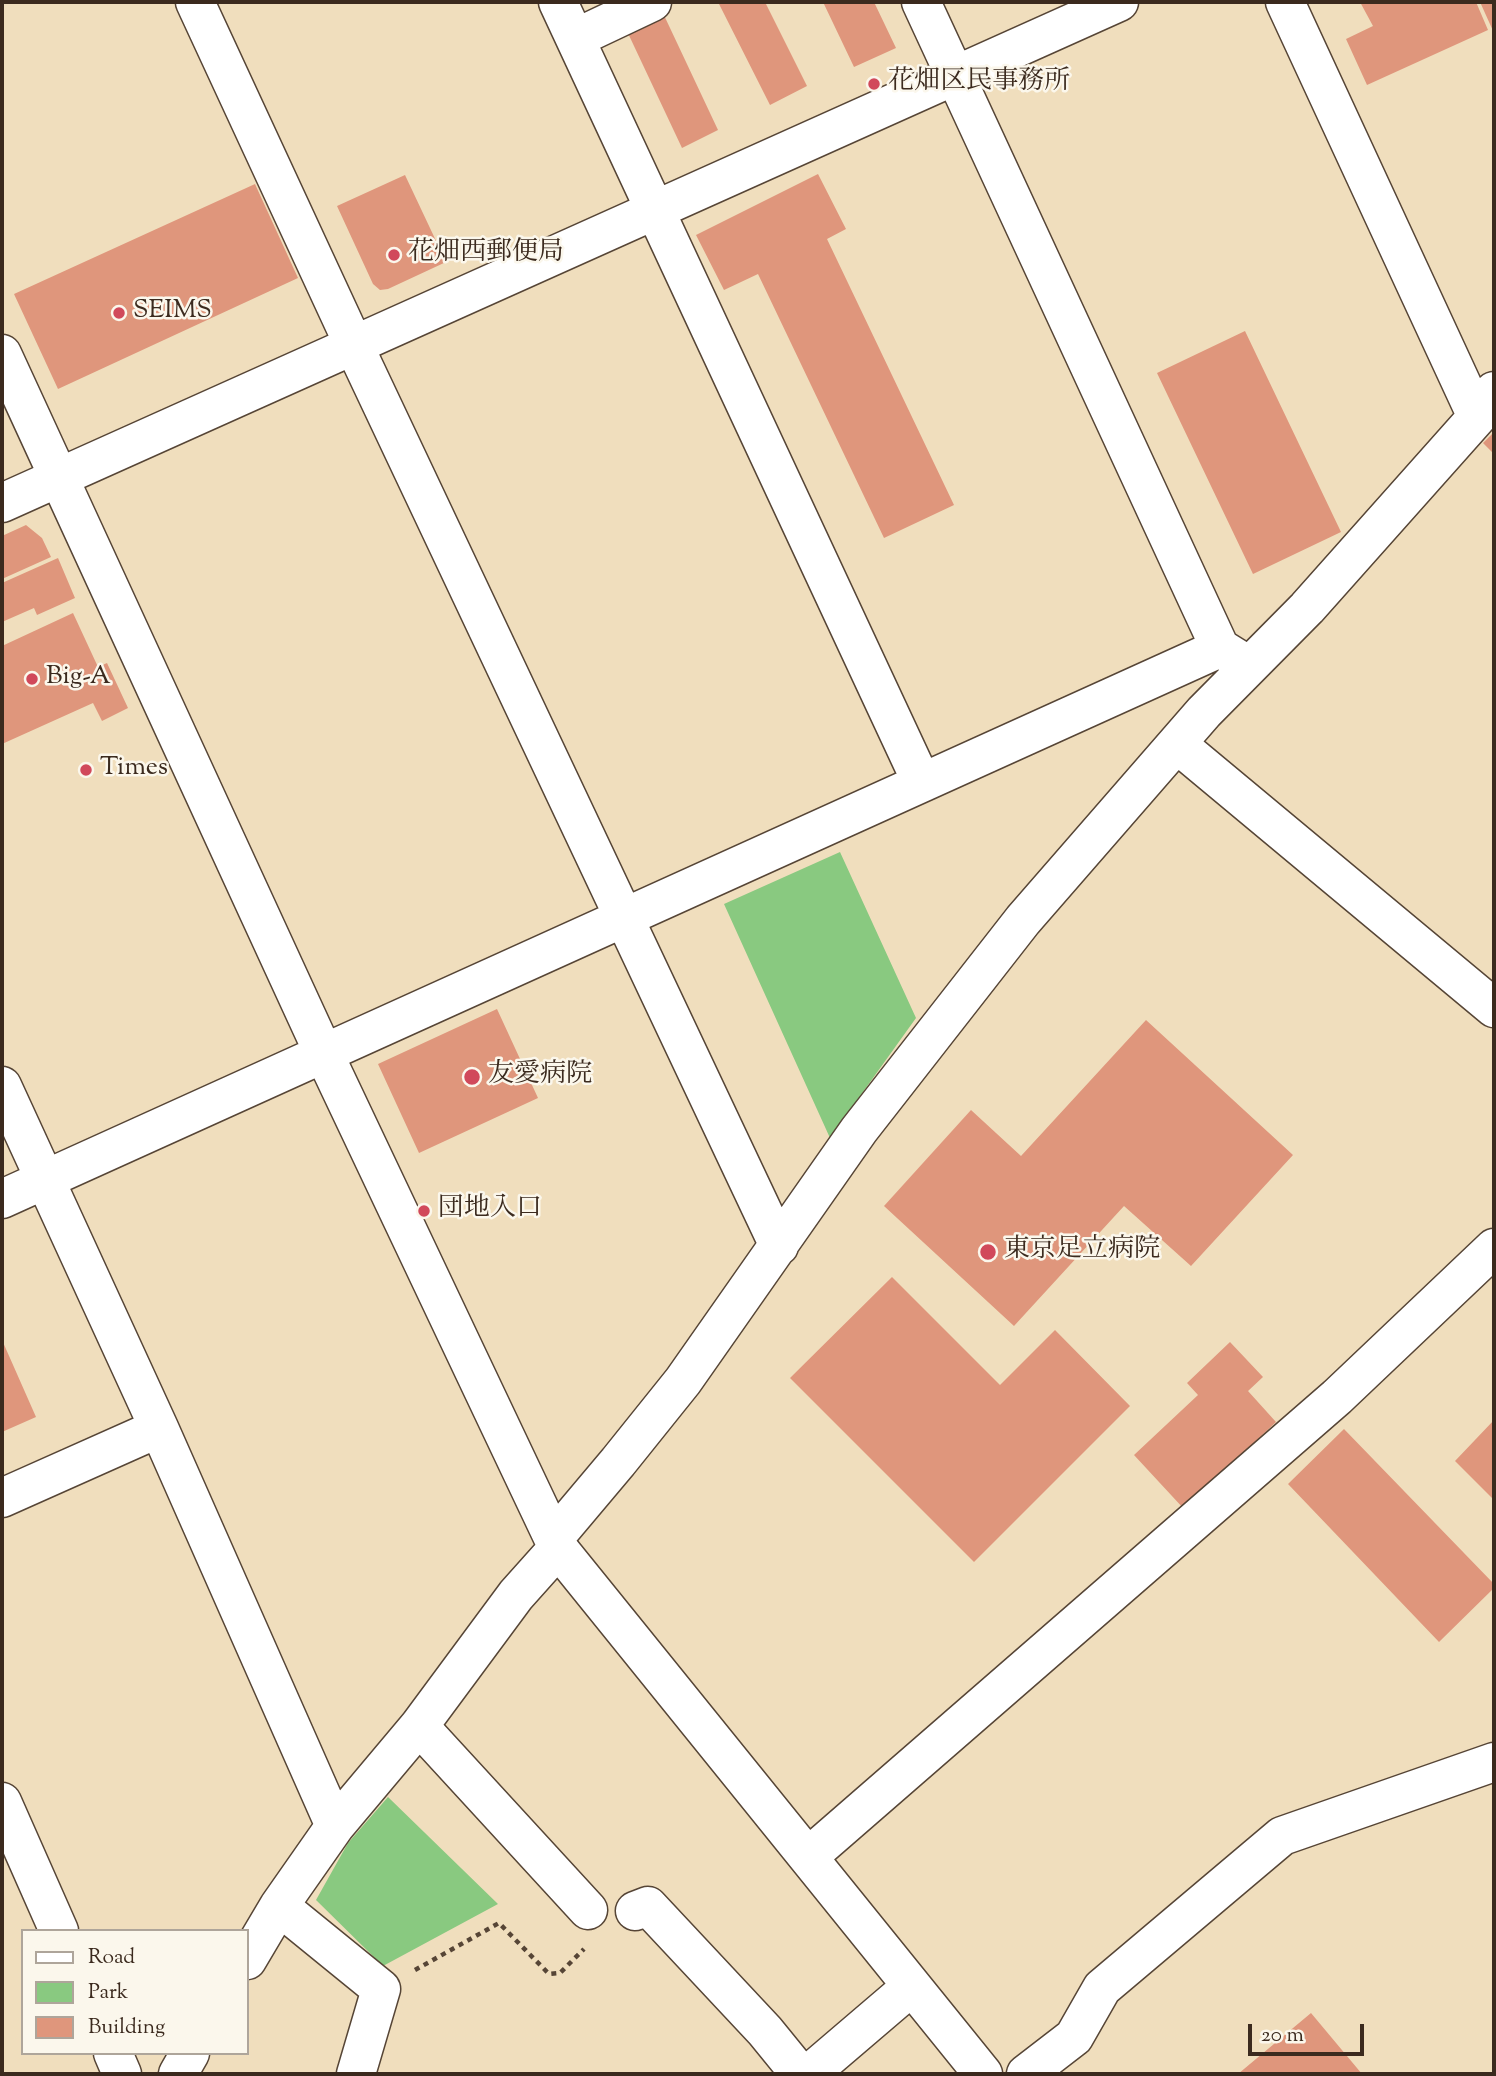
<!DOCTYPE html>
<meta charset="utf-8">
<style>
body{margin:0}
#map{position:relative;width:1496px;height:2076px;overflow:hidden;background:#f0debd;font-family:"Sorts Mill Goudy",serif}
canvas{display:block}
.frame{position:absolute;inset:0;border:4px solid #3b2a1e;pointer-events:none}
.legend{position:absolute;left:21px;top:1929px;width:228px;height:126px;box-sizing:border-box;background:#fbf7ec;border:2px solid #aea59a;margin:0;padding:9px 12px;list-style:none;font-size:21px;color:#3b2a1e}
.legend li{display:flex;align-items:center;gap:14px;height:35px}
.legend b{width:35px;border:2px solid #aea59a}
.scale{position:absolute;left:1248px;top:2024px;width:116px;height:32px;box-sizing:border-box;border:4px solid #3b2a1e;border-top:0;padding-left:9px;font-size:21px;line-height:24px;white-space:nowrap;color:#3b2a1e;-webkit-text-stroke:5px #fbf7ec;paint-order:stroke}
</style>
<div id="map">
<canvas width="1496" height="2076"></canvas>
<div class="frame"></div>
<ul class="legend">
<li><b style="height:9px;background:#fff"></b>Road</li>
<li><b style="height:19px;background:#89c980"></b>Park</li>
<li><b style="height:19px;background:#df967c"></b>Building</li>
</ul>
<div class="scale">20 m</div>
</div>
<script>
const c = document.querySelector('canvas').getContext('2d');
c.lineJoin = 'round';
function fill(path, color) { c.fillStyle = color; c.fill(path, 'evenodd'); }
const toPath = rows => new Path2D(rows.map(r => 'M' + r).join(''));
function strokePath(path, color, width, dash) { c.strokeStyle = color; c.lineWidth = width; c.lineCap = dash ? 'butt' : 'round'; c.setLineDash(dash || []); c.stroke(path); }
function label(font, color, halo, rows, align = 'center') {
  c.font = font + ' "Sorts Mill Goudy","Noto Serif JP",serif'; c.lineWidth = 5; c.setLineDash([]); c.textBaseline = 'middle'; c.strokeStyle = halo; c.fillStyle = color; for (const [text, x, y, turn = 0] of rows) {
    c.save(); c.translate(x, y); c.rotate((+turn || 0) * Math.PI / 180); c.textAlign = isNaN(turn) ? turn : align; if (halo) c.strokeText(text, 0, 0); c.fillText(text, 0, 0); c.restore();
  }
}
fill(toPath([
 [840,852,916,1018,830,1138,724,904],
 [388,1797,498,1904,383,1966,316,1900,348,1843]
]), '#89c980');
fill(toPath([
 [718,2,765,2,807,86,770,105],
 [823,2,874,2,896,48,854,67],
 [1360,2,1476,2,1488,30,1367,85,1346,39,1373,26],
 [1480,2,1494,2,1494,33],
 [662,11,718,130,682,148,626,29],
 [818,174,846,229,827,239,954,505,884,538,758,274,724,290,696,235],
 [405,175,446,262,388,289,380,290,373,284,337,206],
 [255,184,298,278,58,389,14,294],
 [1245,331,1341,532,1253,574,1157,373],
 [1494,432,1494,454,1483,443],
 [26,525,42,538,51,557,2,579,2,536],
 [58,558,75,598,37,615,34,608,2,622,2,583],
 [73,613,98,667,107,663,128,708,102,721,93,703,2,744,2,646],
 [497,1009,538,1098,419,1153,378,1064],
 [1146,1020,1293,1155,1191,1266,1124,1206,1014,1326,884,1206,971,1110,1021,1156],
 [892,1277,1000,1385,1055,1330,1130,1406,974,1562,790,1378],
 [2,1340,36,1417,2,1432],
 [1230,1342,1263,1377,1248,1391,1276,1422,1184,1509,1134,1455,1198,1395,1187,1383],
 [1494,1420,1494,1500,1455,1461],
 [1344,1429,1494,1584,1494,1588,1439,1642,1288,1484],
 [1311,2013,1362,2074,1238,2074]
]), '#df967c');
const minor = toPath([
 [195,2,364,367,779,1246],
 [558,2,921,781],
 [921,2,1220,648,1241,661],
 [1285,2,1477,417],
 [576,38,652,2],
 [2,354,324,1054,558,1548,983,2074],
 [2,503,1119,2],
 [1177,744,1494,1008],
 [2,1086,159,1428,335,1826],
 [2,1199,1220,648],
 [2,1498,159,1428],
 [554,1538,618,1462,683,1381,859,1130,1023,920,1204,712,1307,608,1477,417,1494,391],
 [419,1726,588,1910],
 [2,1802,59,1931],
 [808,1857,1337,1397,1494,1248],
 [279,1906,381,1989,356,2074],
 [635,1911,648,1906,765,2031,800,2074],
 [247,1960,279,1906,335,1826,419,1726,516,1595,558,1548],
 [113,2053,122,2074],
 [178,2074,190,2053],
 [809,2074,912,1986],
 [1026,2074,1074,2037,1102,1988,1282,1836,1494,1762]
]);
strokePath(minor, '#564536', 41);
strokePath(toPath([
 [415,1970,499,1923,549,1974,560,1973,584,1949]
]), '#564536', 4.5, [5, 5]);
strokePath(minor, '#fff', 38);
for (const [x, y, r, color] of [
 [874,84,7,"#d1495b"],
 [394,255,7,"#d1495b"],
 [119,313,7,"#d1495b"],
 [32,679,7,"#d1495b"],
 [86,770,7,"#d1495b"],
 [472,1077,9,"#d1495b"],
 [424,1211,7,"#d1495b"],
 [988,1252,9,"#d1495b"]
]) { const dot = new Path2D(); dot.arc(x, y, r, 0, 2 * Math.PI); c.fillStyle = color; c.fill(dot); strokePath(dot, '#fbf7ec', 2.5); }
label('26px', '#3b2a1e', '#fbf7ec', [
 ["花畑区民事務所",888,84],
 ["花畑西郵便局",408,255],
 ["SEIMS",133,313],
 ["Big-A",46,679],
 ["Times",100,770],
 ["友愛病院",488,1077],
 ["団地入口",438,1211],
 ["東京足立病院",1004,1252]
], 'left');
</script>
